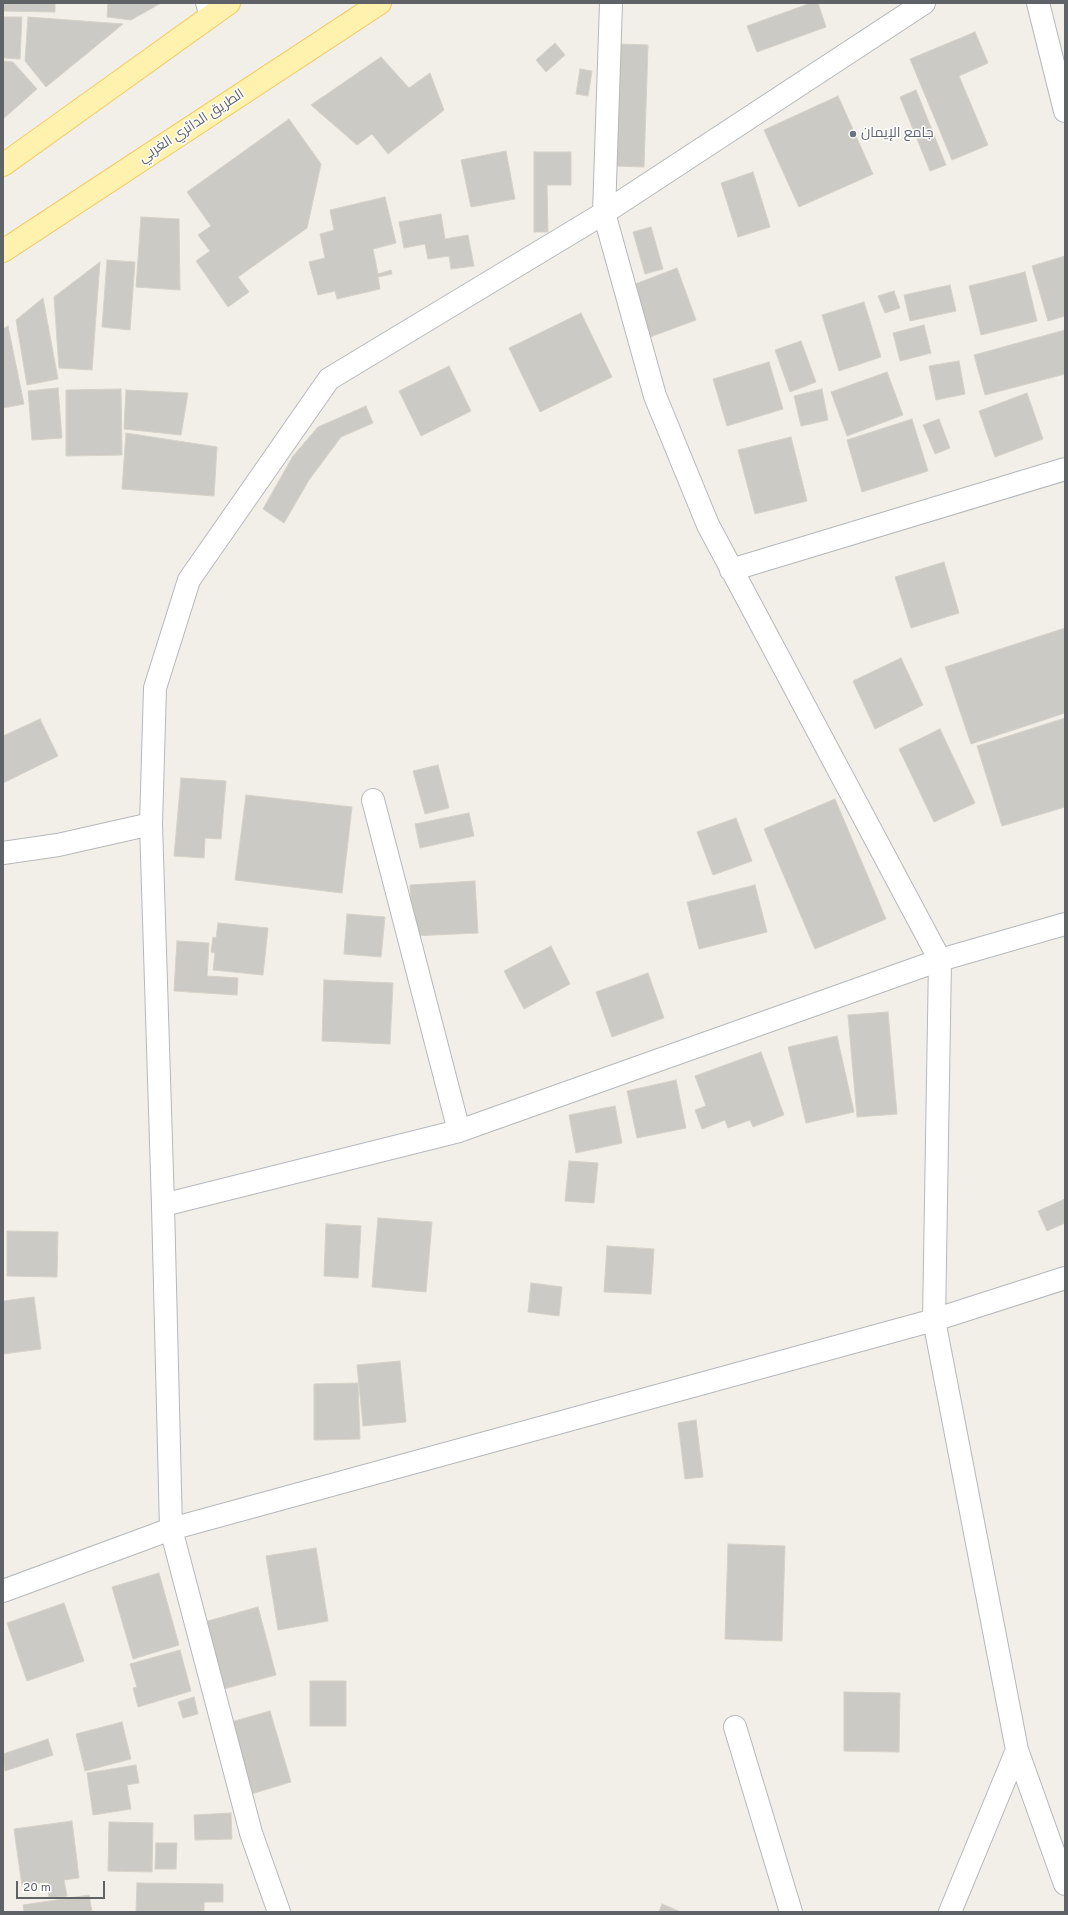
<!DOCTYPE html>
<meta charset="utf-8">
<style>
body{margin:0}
#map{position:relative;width:1068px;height:1915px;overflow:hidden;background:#f1efe8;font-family:Overpass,sans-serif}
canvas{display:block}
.frame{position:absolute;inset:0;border:4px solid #5f6368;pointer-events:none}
.scale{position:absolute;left:16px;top:1881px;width:89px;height:18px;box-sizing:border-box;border:2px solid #5f6368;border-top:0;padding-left:5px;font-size:12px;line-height:14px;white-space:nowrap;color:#5f6368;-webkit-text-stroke:3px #fff;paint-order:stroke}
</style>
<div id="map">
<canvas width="1068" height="1915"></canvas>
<div class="frame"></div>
<div class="scale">20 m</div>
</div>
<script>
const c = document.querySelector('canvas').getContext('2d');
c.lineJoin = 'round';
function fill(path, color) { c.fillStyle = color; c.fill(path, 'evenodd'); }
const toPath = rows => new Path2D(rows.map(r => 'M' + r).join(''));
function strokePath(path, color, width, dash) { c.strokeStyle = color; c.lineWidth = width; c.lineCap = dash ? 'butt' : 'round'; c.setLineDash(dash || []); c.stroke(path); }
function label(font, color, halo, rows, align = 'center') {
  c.font = font + ' Overpass,Cairo,sans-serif'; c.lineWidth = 3; c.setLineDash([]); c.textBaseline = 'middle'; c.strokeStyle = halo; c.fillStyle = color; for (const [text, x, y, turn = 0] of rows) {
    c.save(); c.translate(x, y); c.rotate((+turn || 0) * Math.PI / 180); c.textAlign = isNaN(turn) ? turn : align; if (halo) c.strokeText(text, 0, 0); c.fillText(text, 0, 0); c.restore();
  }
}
const building = toPath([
 [3,3,55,3,55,12,3,11,3,3],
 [108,3,161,3,131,20,107,17,108,3],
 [811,3,818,3,826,27,757,52,747,26,811,3],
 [3,17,22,17,20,59,3,58,3,17],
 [28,17,123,24,46,87,25,61,28,17],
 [975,32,988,63,959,76,988,145,952,160,910,59,975,32],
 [555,43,565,55,546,72,536,60,555,43],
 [619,44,648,45,644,167,615,166,619,44],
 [381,57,409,88,430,73,444,110,388,154,372,134,357,145,311,105,381,57],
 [3,61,13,62,37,89,3,119,3,61],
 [580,69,592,71,588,96,576,94,580,69],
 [916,90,946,165,930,171,900,97,916,90],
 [838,96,873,174,799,207,764,130,838,96],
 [289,119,321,164,307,228,238,277,249,292,228,307,196,261,210,251,198,235,211,226,187,192,289,119],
 [506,151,515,199,471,207,461,160,506,151],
 [534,152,571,152,571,185,547,185,548,232,534,232,534,152],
 [753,172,770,227,738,237,721,183,753,172],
 [385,197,396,243,373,249,378,274,391,270,392,274,378,277,380,289,337,299,335,291,318,295,309,262,325,258,320,234,334,230,330,210,385,197],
 [441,214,445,239,468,235,474,266,451,269,449,256,428,259,425,244,404,248,399,222,441,214],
 [141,217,179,219,180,290,136,287,141,217],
 [651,227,663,269,645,274,633,232,651,227],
 [1065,256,1065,316,1048,321,1032,266,1065,256],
 [107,260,135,262,130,330,102,327,107,260],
 [100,262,92,370,59,368,54,297,100,262],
 [677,268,696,320,650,337,630,286,677,268],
 [1025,272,1037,321,981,335,969,286,1025,272],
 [950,285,956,311,910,321,904,295,950,285],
 [894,291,900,308,885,313,878,296,894,291],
 [43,298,58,379,27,385,16,320,43,298],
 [864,302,881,357,839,371,822,315,864,302],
 [581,313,612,377,540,412,509,348,581,313],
 [924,325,931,353,900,361,893,333,924,325],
 [8,326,24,404,3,408,3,329,8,326],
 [1065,330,1065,374,985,395,974,355,1065,330],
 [801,341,816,382,790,392,775,350,801,341],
 [959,361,965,394,936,400,929,366,959,361],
 [769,362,783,409,727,426,713,379,769,362],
 [449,366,471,411,421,436,399,391,449,366],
 [887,372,903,415,847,436,831,392,887,372],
 [58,388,62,438,32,440,28,391,58,388],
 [121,389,122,455,66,456,66,390,121,389],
 [822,389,828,420,801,426,794,396,822,389],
 [126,390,188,393,181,435,124,429,126,390],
 [1027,393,1043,439,995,457,979,411,1027,393],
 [366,406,373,423,341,437,309,480,284,523,263,509,293,456,318,427,366,406],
 [912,419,928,471,862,492,847,440,912,419],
 [939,419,950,448,935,454,923,425,939,419],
 [126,433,217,447,214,496,122,489,126,433],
 [791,437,807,501,755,514,738,450,791,437],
 [944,562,959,613,911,628,895,577,944,562],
 [1065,628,1065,713,971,744,945,667,1065,628],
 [901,658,923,705,875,729,853,681,901,658],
 [1065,718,1065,807,1002,826,977,746,1065,718],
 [40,719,58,756,3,783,3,736,40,719],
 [940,729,975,803,934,822,899,749,940,729],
 [438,765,449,808,425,814,413,771,438,765],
 [181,778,226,781,221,839,205,838,204,858,174,856,181,778],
 [246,795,352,807,342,893,235,880,246,795],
 [835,799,886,919,815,949,764,829,835,799],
 [469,813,474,836,420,848,415,824,469,813],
 [736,818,752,861,713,875,697,832,736,818],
 [475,881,478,933,412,936,410,885,475,881],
 [755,885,767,932,699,949,687,902,755,885],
 [347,914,385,917,381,957,344,954,347,914],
 [218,923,268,928,263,975,213,970,215,953,211,952,213,937,216,938,218,923],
 [177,941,209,943,207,976,238,978,237,995,174,991,177,941],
 [551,946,570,984,524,1009,504,971,551,946],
 [648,973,664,1018,612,1037,596,992,648,973],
 [324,980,393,983,390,1044,322,1041,324,980],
 [888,1012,897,1114,857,1117,848,1015,888,1012],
 [837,1036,854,1112,806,1123,788,1047,837,1036],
 [761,1052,784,1115,753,1127,750,1120,728,1128,725,1120,702,1129,695,1110,706,1106,695,1076,761,1052],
 [676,1080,686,1128,637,1138,627,1091,676,1080],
 [615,1106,622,1143,576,1153,569,1115,615,1106],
 [569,1161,598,1163,594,1203,565,1201,569,1161],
 [1065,1199,1065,1223,1047,1231,1038,1211,1065,1199],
 [378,1218,432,1222,426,1292,372,1287,378,1218],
 [326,1224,361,1226,358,1278,324,1276,326,1224],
 [7,1231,58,1232,57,1277,7,1276,7,1231],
 [607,1246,654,1249,651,1294,604,1292,607,1246],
 [531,1283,562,1287,559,1316,528,1312,531,1283],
 [34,1297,41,1349,3,1354,3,1301,34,1297],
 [400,1361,406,1422,363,1426,357,1365,400,1361],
 [358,1383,360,1439,314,1440,314,1384,358,1383],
 [696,1420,703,1477,685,1479,678,1423,696,1420],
 [728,1544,785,1546,782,1641,725,1639,728,1544],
 [316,1548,328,1621,278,1630,266,1556,316,1548],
 [159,1573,179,1645,133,1659,112,1587,159,1573],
 [64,1603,84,1661,27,1681,7,1623,64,1603],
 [258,1607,276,1675,216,1691,197,1624,258,1607],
 [180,1650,191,1691,138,1707,133,1688,137,1687,130,1664,180,1650],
 [310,1681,346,1681,346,1726,310,1726,310,1681],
 [844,1692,900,1693,899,1752,844,1751,844,1692],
 [194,1697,198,1714,183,1718,178,1702,194,1697],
 [270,1711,291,1782,238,1798,217,1726,270,1711],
 [122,1722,131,1759,85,1771,76,1734,122,1722],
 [48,1739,53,1755,5,1771,3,1754,48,1739],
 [136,1765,139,1783,127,1785,131,1809,93,1815,87,1773,136,1765],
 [231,1813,232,1839,195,1840,194,1815,231,1813],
 [72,1821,79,1878,64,1880,67,1896,49,1898,47,1882,22,1886,14,1829,72,1821],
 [109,1822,153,1823,152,1872,108,1871,109,1822],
 [156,1843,177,1843,176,1869,155,1869,156,1843],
 [137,1883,223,1884,223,1902,204,1902,204,1912,136,1912,137,1883],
 [89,1895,92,1912,24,1912,23,1905,89,1895],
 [662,1904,681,1912,659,1912,662,1904]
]);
fill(building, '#cccac5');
strokePath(building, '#d6d1c6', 1);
const lane = toPath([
 [203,3,207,18]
]);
const street = toPath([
 [611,3,604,213,655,396,708,525,940,960,934,1320,1017,1750,1065,1884],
 [1038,3,1065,111],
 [731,570,1065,469],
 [373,800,459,1131],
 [3,853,58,845,151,824],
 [163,1205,459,1131,940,960,1065,924],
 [3,1591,171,1529,934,1320,1065,1278],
 [735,1727,791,1912],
 [279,1912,251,1833,171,1529,163,1205,151,824,155,688,189,580,329,379,604,213,924,3],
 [950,1912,1017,1750]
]);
const primary = toPath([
 [3,165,229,3],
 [3,251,380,3]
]);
strokePath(lane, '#b5b8bc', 16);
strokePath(street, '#b5b8bc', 24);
strokePath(primary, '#f2c960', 24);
strokePath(lane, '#fff', 14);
strokePath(street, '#fff', 22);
strokePath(primary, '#fff2af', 22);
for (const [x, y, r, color] of [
 [853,134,4,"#6b7280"]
]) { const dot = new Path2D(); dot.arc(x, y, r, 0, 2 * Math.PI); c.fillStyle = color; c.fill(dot); strokePath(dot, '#fff', 1.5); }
label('14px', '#5f6368', '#fff', [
 ["الطريق الدائري الغربي",192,127,-33]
]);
label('14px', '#5b616d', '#fff', [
 ["جامع الإيمان",861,134]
], 'left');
</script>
